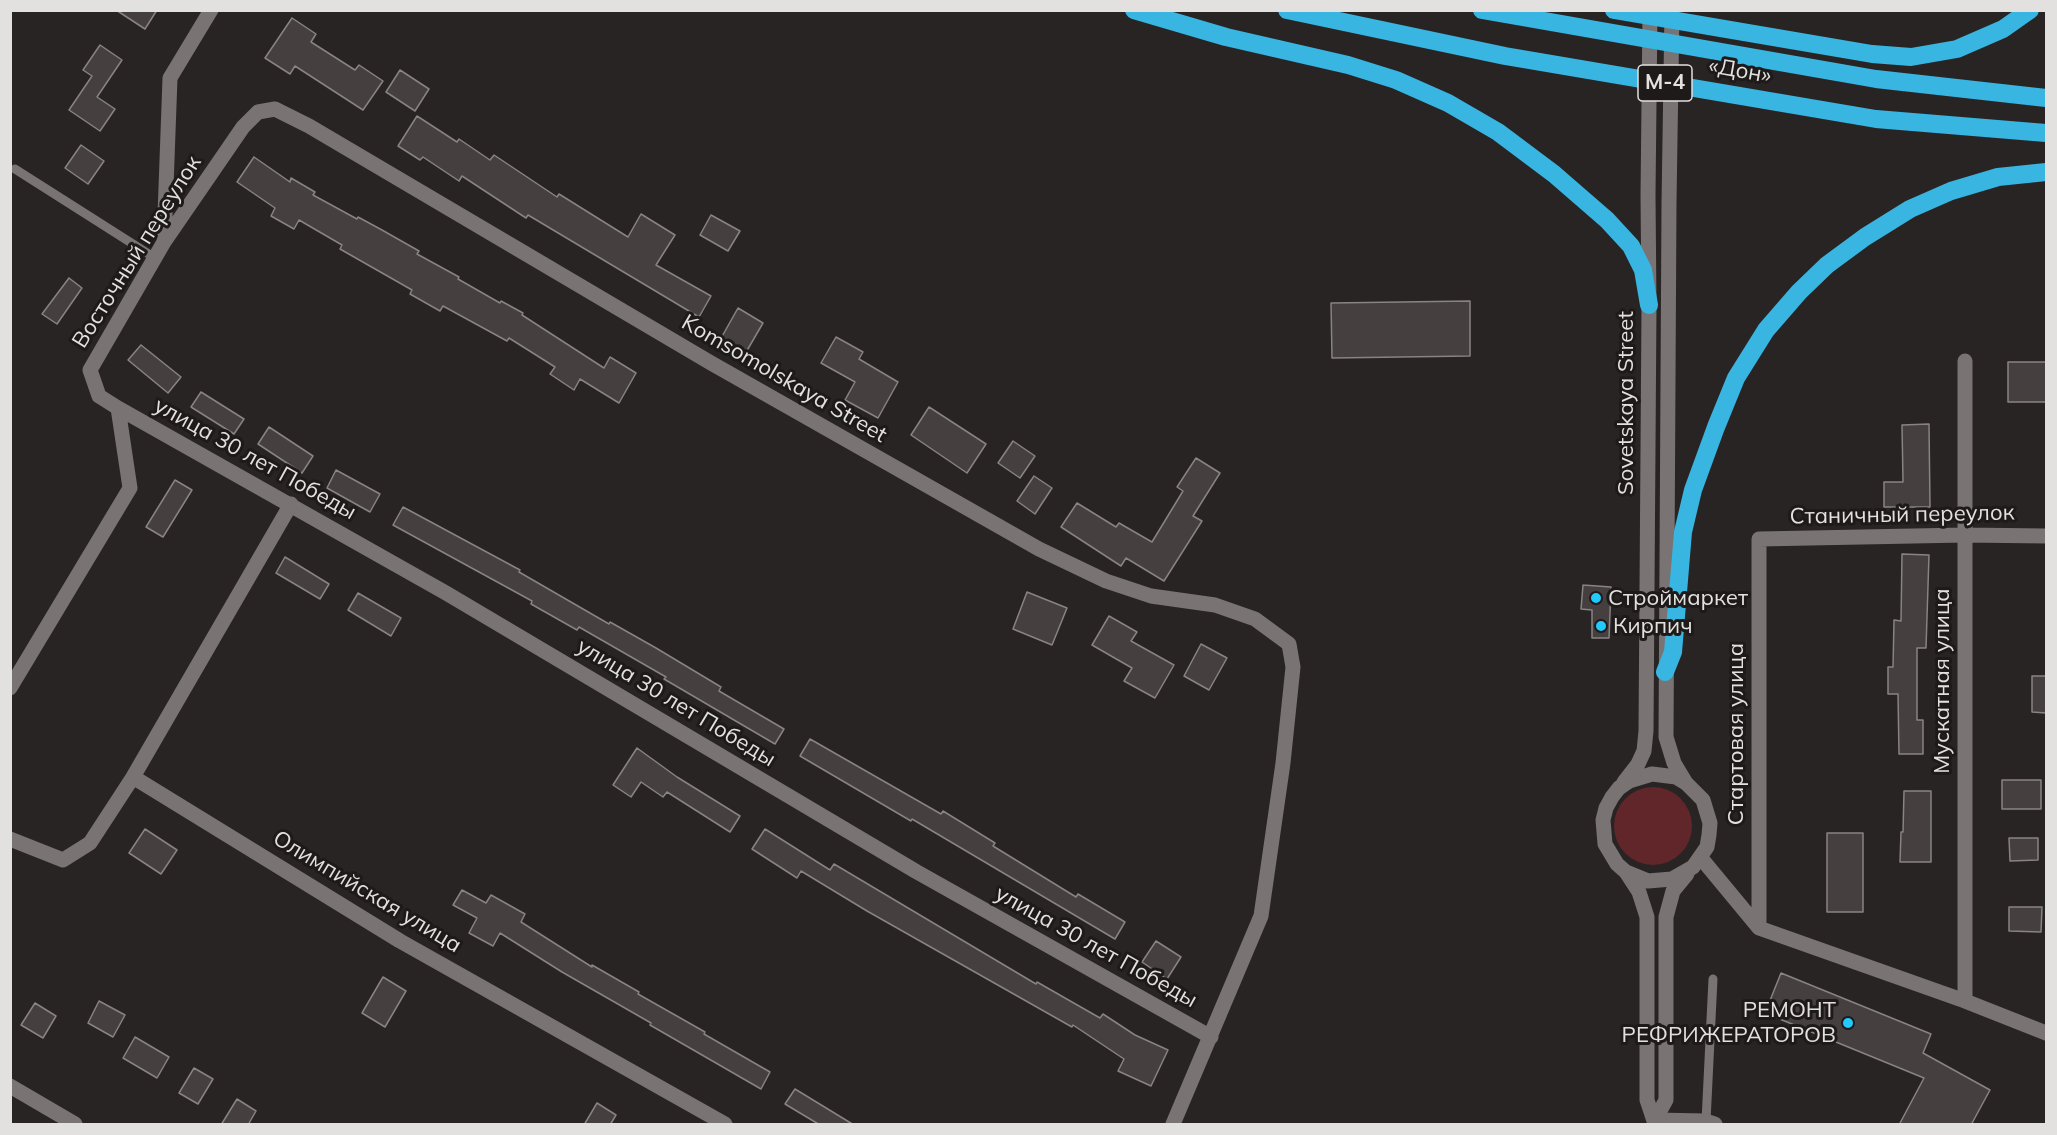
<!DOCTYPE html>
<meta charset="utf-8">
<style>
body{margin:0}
#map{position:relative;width:2057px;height:1135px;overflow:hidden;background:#282424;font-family:Mulish,sans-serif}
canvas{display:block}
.frame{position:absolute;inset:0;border:12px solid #e3e0e0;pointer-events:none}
</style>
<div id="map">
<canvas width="2057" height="1135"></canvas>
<div class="frame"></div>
</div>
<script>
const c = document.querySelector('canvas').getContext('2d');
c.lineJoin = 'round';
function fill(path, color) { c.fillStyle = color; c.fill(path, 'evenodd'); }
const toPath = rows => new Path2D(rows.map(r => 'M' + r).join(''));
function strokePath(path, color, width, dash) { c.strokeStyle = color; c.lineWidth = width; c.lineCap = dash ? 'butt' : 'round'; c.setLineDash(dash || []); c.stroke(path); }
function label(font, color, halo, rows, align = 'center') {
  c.font = font + ' Mulish,sans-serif'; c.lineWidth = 6; c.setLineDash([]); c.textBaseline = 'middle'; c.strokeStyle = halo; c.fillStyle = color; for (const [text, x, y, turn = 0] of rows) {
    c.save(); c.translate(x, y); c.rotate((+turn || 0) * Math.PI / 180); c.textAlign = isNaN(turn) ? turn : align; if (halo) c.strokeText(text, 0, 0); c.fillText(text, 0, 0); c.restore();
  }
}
fill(toPath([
 '1614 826a39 39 0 1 1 78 0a39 39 0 1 1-78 0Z'
]), '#602629');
const building = toPath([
 [116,10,157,10,145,29,116,10],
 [292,18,316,34,311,42,355,70,359,65,383,81,363,110,295,66,290,74,265,58,292,18],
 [100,45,122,60,97,97,115,109,100,131,69,110,92,76,83,70,100,45],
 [400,70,429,89,415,111,386,92,400,70],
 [417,116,457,142,459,139,490,160,494,155,557,197,559,194,628,237,641,214,675,235,656,265,711,296,699,317,528,215,526,218,462,176,459,181,423,157,420,160,398,146,417,116],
 [81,145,104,161,88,184,65,168,81,145],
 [254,157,290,182,291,178,315,192,313,195,357,219,358,217,382,230,419,251,417,254,459,277,458,279,500,303,501,301,523,313,522,315,604,368,610,357,636,373,619,403,580,379,574,390,550,374,555,367,509,338,507,341,443,306,440,311,410,294,412,290,340,249,342,245,299,220,294,229,271,216,275,208,237,182,254,157],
 [711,215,740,231,728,251,700,235,711,215],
 [69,278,82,288,57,324,42,314,69,278],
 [1470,301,1470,356,1332,358,1331,303,1470,301],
 [738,308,763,323,745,354,720,340,738,308],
 [836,337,863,352,859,359,898,382,878,418,845,400,855,382,821,363,836,337],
 [141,345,181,377,168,393,128,360,141,345],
 [2008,362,2046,362,2046,402,2008,402,2008,362],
 [201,392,244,419,234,434,191,407,201,392],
 [929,407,986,444,967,473,911,435,929,407],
 [1929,424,1930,507,1884,507,1884,482,1903,482,1902,425,1929,424],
 [269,427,313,456,302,473,258,444,269,427],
 [1013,441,1035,456,1020,478,998,463,1013,441],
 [1196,458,1220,473,1193,516,1202,521,1164,581,1126,558,1121,566,1061,527,1077,503,1116,527,1119,523,1152,542,1183,491,1177,487,1196,458],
 [336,470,380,494,370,512,327,488,336,470],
 [1034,476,1052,488,1035,514,1017,501,1034,476],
 [175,480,192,490,163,537,146,527,175,480],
 [403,507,520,570,519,572,609,624,610,622,656,648,721,687,719,691,784,729,775,744,664,679,666,677,579,627,577,630,531,604,532,601,393,525,403,507],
 [1902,554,1929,555,1926,648,1917,648,1917,720,1923,720,1923,754,1899,754,1898,694,1888,694,1888,667,1893,667,1894,620,1901,621,1902,554],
 [285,557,329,584,320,599,276,573,285,557],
 [1583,585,1611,587,1609,638,1592,638,1592,610,1581,609,1583,585],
 [1027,592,1067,608,1052,645,1013,629,1027,592],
 [358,593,401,618,391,636,348,610,358,593],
 [1109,616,1137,632,1131,641,1174,665,1155,698,1124,681,1132,668,1092,645,1109,616],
 [1201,644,1227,658,1209,690,1184,676,1201,644],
 [2032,676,2046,676,2046,713,2032,712,2032,676],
 [810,739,941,814,943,811,995,843,993,846,1076,897,1078,894,1125,922,1115,939,912,819,911,821,800,756,810,739],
 [637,748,677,777,740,816,730,832,667,792,663,797,641,782,631,797,613,785,637,748],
 [2002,780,2041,780,2041,809,2002,809,2002,780],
 [1904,791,1931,791,1931,862,1900,862,1901,832,1903,832,1904,791],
 [145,829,177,850,161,874,129,853,145,829],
 [765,829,830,870,834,864,1036,984,1037,982,1100,1018,1103,1014,1135,1035,1168,1050,1151,1086,1118,1071,1124,1059,1073,1025,1072,1027,867,911,801,871,797,878,752,849,765,829],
 [1827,833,1863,833,1863,912,1827,912,1827,833],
 [2009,838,2038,838,2038,860,2010,861,2009,838],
 [462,890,486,903,491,895,525,914,521,922,592,967,592,965,639,992,638,994,705,1032,704,1034,770,1072,761,1089,650,1025,651,1023,562,972,500,933,493,946,469,933,477,918,453,905,462,890],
 [2009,907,2042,907,2041,932,2009,931,2009,907],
 [1156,941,1181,957,1167,979,1142,962,1156,941],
 [1781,973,1931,1034,1923,1053,1990,1090,1971,1125,1899,1125,1924,1078,1765,1013,1781,973],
 [383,977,406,991,385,1027,362,1013,383,977],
 [99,1001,125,1015,113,1037,88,1023,99,1001],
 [35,1003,56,1016,43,1038,21,1025,35,1003],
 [135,1037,169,1057,157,1078,123,1058,135,1037],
 [194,1068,213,1079,198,1104,179,1093,194,1068],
 [795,1089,854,1125,820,1125,785,1104,795,1089],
 [237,1099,256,1111,248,1125,221,1125,237,1099],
 [597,1103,616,1115,610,1125,584,1125,597,1103]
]);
fill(building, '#45403f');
strokePath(building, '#898383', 1.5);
strokePath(toPath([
 [15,169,155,258],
 [1706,1121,1713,979]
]), '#797373', 9);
strokePath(toPath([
 [164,242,170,78,211,10],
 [1965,361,1965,1001],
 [118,408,446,593,917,872,1211,1037],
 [10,688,130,488,118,408,99,396,90,370,164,242,243,127,258,112,275,109,309,126,711,363,1039,549,1106,581,1151,596,1215,605,1255,619,1289,644,1293,667,1283,763,1261,916,1173,1124],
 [133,777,400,941,725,1124],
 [10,839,63,860,90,843,133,777,291,504],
 [1701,858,1759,928,1965,1001,2046,1033],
 [1759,928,1759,539,1965,535,2046,536],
 [1655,1120,1706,1121,1715,1124]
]), '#797373', 15);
strokePath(toPath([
 [1672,10,1669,203,1666,737,1674,763,1686,783,1703,800,1710,823,1709,835,1707,847,1693,867,1672,879,1648,881,1626,872,1617,864,1605,844,1603,820,1606,808,1612,797,1619,788,1629,781,1652,774,1676,777,1686,783],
 [1624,782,1638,764,1644,751,1646,731,1649,305,1648,195,1650,10],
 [1626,872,1639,892,1647,917,1647,1100,1655,1124],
 [10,1086,75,1124],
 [1655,1120,1666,1100,1666,917,1673,891,1687,874]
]), '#797373', 15);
strokePath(toPath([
 [1134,10,1226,37,1348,65,1396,80,1448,103,1498,132,1554,174,1607,220,1631,246,1643,270,1649,305],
 [1287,10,1505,56,1876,119,2046,133],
 [1482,10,1876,79,2046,98],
 [1614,10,1872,54,1911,57,1957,49,2003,29,2030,10],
 [1665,672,1673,652,1683,532,1693,490,1716,427,1736,378,1766,330,1799,292,1827,265,1865,237,1910,209,1951,191,1998,177,2046,172]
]), '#38b5e1', 18);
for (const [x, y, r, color] of [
 [1596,598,6,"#22c9fd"],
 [1601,626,6,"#22c9fd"],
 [1848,1023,6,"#22c9fd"]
]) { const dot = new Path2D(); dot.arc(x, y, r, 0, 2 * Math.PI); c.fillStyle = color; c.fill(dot); strokePath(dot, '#1f1a1a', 2); }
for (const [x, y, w] of [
 [1665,83,54]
]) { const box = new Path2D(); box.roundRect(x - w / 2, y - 18, w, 36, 4.5); c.fillStyle = '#1f1a1a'; c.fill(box); strokePath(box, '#e3e0e0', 1.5); }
label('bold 21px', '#e3e0e0', null, [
 ["М-4",1665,83]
]);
label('22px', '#e3e0e0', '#1f1a1a', [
 ["«Дон»",1740,71,10],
 ["Восточный переулок",137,252,-58],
 ["Komsomolskaya Street",784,379,30],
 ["Sovetskaya Street",1626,403,-90],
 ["улица 30 лет Победы",255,459,29],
 ["Станичный переулок",1902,515,-1],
 ["Мускатная улица",1942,681,-90],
 ["улица 30 лет Победы",676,703,31],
 ["Стартовая улица",1736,734,-90],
 ["Олимпийская улица",367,892,31],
 ["улица 30 лет Победы",1096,947,29]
]);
label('22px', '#e3e0e0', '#1f1a1a', [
 ["Строймаркет",1608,598],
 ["Кирпич",1613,626],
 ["РЕМОНТ",1836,1010,"right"],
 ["РЕФРИЖЕРАТОРОВ",1836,1035,"right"]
], 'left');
</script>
